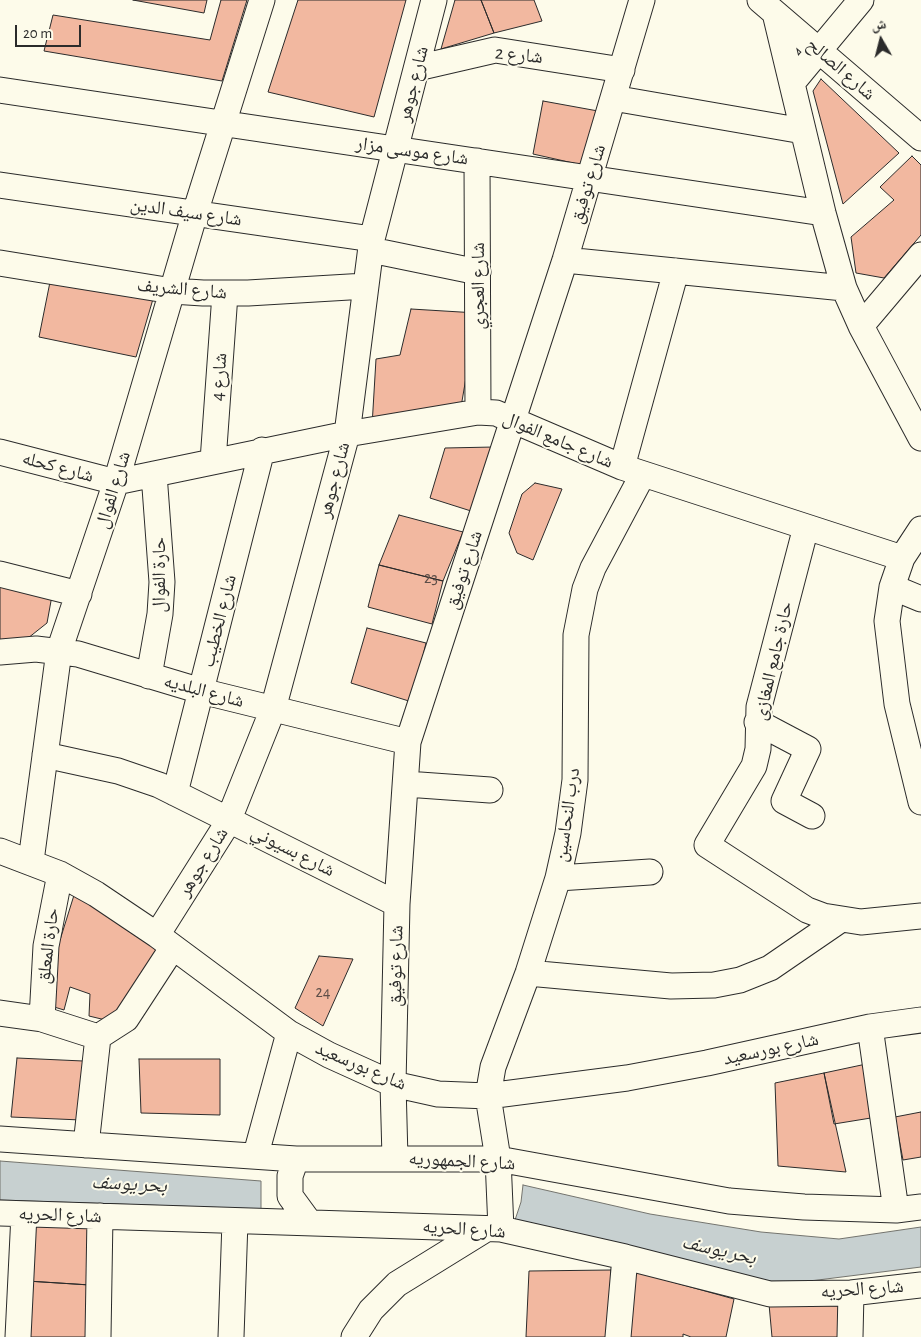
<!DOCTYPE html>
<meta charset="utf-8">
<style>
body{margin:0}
#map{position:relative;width:921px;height:1337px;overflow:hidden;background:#fdfbea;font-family:"Alegreya Sans","Noto Naskh Arabic",sans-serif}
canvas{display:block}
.north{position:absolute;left:856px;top:15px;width:50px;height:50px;-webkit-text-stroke:4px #fdfbea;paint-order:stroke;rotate:352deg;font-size:14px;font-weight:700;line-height:20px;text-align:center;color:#2b2b2b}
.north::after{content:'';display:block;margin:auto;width:18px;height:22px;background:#2b2b2b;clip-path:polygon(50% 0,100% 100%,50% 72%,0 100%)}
.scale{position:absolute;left:15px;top:25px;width:66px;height:22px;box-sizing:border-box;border:2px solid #2b2b2b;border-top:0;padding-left:6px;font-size:15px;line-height:18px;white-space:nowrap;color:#2b2b2b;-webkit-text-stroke:4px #fdfbea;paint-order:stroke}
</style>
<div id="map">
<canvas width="921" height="1337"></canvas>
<div class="north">ش</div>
<div class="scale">20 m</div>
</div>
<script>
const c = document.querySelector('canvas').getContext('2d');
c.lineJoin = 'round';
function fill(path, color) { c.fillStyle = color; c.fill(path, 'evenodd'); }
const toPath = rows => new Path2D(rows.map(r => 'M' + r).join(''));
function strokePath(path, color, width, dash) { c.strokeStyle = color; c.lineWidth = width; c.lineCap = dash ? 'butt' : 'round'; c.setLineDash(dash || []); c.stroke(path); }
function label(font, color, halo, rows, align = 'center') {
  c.font = font + ' "Alegreya Sans","Noto Naskh Arabic",sans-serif'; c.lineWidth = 4; c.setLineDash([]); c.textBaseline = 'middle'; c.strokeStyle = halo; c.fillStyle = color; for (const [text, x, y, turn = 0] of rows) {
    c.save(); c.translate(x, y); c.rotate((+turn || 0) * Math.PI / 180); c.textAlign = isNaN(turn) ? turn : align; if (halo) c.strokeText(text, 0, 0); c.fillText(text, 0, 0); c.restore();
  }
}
const water = toPath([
 [0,1161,261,1181,261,1209,0,1200,0,1161],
 [523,1185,650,1214,761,1232,839,1239,921,1227,921,1267,810,1281,763,1281,515,1220,521,1202,523,1185]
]);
fill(water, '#c7d0d0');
strokePath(water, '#74746e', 1);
const building = toPath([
 [133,0,207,0,204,13,133,0],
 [221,0,247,0,222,81,44,51,53,15,210,40,221,0],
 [298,0,406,0,374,117,268,92,298,0],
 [455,0,481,0,494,33,441,49,455,0],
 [481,0,534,0,542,21,494,33,481,0],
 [821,79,899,153,843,204,813,91,821,79],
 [543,101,598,111,582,165,533,154,543,101],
 [912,156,921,165,921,235,884,278,856,273,851,237,894,200,880,187,912,156],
 [50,282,153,299,136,357,39,337,50,282],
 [411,309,477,313,461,407,372,426,376,359,400,355,411,309],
 [494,447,471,511,430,498,445,448,494,447],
 [535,483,562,489,533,560,517,553,509,533,522,494,535,483],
 [399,515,463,532,443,581,379,565,399,515],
 [379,565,443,581,432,624,368,607,379,565],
 [0,579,53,590,47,623,18,646,0,642,0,579],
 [367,628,426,643,412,702,351,683,367,628],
 [75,892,161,950,118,1023,89,1016,90,994,70,987,64,1010,51,1006,54,940,60,940,75,892],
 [319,956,353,959,323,1026,295,1008,319,956],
 [17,1058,83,1061,81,1120,11,1117,17,1058],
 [139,1059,220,1059,220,1115,141,1113,139,1059],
 [871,1063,877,1117,834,1124,824,1073,871,1063],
 [824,1073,846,1172,778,1166,775,1083,824,1073],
 [921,1112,921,1157,903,1160,895,1117,921,1112],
 [30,1223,94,1227,90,1285,27,1281,30,1223],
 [611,1270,608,1337,526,1337,529,1271,611,1270],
 [633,1271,734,1299,726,1337,691,1337,683,1334,683,1337,627,1337,633,1271],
 [27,1281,90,1285,87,1337,23,1337,27,1281],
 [769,1304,842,1306,845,1337,772,1337,769,1304]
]);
fill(building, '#f2b8a0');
strokePath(building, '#2b2b2b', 1);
const minor = toPath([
 [760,0,921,138],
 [775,13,823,213,844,288,861,326,921,438],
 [417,68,495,50,622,70],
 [792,83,861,0],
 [0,90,823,213],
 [613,98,803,131],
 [477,161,478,412],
 [0,185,372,239],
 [371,250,478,272],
 [565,260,844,288],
 [0,263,172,291,203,293,248,293,366,286],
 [861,326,921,255],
 [0,452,116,482,347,434,478,412,496,413,622,467,902,558],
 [213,461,225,294],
 [622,467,676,271],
 [806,527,759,707,758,749,754,766,707,845,807,910,823,916,861,922,921,916],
 [921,529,902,558,892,587,887,621,897,704,921,802],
 [0,574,79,594],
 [892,587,921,599],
 [0,652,36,649,78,654,201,691,408,742],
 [149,676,160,614,162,582,154,474],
 [757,722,808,749,784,801,812,816],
 [45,755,118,771,159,785,397,904],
 [406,784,490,790],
 [175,793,262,450],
 [0,851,60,874,96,894,157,935,289,1033,329,1055,393,1084,438,1094,488,1096,627,1078,707,1063,870,1027,921,1020],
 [31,861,59,651,116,482,195,213,262,0],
 [558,878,650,872],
 [157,935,227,824,273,709,347,434,372,239,434,0],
 [528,973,671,986,714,985,740,980,770,968,840,920],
 [0,1013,42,1019,98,1037,126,1019,173,947],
 [42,1019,46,946,60,874],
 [870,1027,896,1210],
 [0,1139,296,1159,498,1159,729,1201,804,1207,896,1210,921,1207],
 [86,1145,98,1037],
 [256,1154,289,1033],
 [395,1158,393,1084,397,904,408,742,565,260,642,0],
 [296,1159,290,1176,290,1196,309,1222],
 [0,1213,501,1229,625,1257,770,1294,851,1293,921,1285],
 [501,1229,498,1159,488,1096,493,1067,528,973,558,878,568,833,575,780,576,635,585,589,593,568,643,474],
 [18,1337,24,1214],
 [98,1337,100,1216],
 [231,1337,235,1221],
 [354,1337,371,1310,397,1284,486,1229],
 [618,1337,625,1257],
 [850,1337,851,1293]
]);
strokePath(minor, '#2b2b2b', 27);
strokePath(minor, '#fdfbea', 25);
label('16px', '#5d4e48', null, [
 ["23",431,578],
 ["24",323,992]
]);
label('19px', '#2b2b2b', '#fdfbea', [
 ["شارع 2",519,55,6],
 ["شارع الصالح",841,69,41],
 ["شارع جوهر",413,84,-76],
 ["شارع موسى مزار",412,151,8],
 ["شارع توفيق",588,184,-73],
 ["شارع سيف الدين",186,212,8],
 ["شارع العجري",478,286,-90],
 ["شارع الشريف",182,289,5],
 ["شارع 4",219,377,-86],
 ["شارع جامع الفوال",558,440,23],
 ["شارع كحله",58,467,15],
 ["شارع جوهر",334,480,-75],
 ["شارع الفوال",113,490,-73],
 ["شارع توفيق",464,570,-72],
 ["حارة الفوال",159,575,-90],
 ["شارع الخطيب",219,621,-76],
 ["حارة جامع المغازى",773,661,-77],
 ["شارع البلديه",204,691,15],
 ["درب النحاسين",567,815,-82],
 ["شارع بسيوني",293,851,27],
 ["شارع جوهر",203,862,-58],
 ["حارة المعلق",48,946,-83],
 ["شارع توفيق",396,966,-89],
 ["شارع بورسعيد",771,1049,-12],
 ["شارع بورسعيد",361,1066,23],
 ["شارع الجمهوريه",462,1161,3],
 ["شارع الحريه",60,1215,2],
 ["شارع الحريه",464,1229,4],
 ["شارع الحريه",862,1289,-4]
]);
label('italic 20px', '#2b2b2b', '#fdfbea', [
 ["بحر يوسف",129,1184,3],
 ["بحر يوسف",719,1250,13]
]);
</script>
